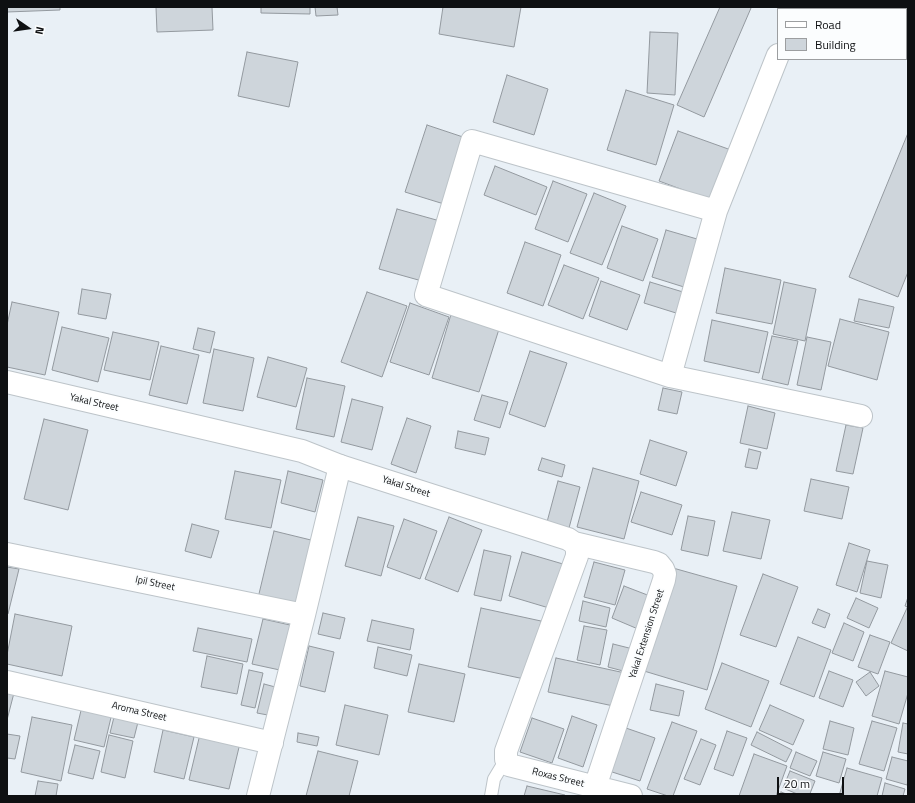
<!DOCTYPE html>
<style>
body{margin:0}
#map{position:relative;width:915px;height:803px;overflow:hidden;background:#e9f0f6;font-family:"Titillium Web",sans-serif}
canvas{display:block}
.frame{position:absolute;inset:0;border:8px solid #0e1012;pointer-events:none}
.legend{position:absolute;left:777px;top:8px;width:130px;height:52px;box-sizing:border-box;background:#fbfdfe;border:1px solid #9c9ea0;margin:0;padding:5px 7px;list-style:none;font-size:12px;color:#0e1012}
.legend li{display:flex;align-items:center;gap:8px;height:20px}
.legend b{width:20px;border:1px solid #9c9ea0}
.north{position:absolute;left:8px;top:8px;width:40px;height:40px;-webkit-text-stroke:3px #fbfdfe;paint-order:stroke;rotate:103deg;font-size:11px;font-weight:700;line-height:16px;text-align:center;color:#0e1012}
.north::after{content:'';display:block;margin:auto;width:14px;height:18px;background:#0e1012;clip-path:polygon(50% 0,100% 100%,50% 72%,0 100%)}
.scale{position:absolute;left:777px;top:777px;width:67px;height:18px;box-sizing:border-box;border:2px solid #0e1012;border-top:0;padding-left:5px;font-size:12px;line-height:14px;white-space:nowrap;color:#0e1012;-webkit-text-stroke:3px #fbfdfe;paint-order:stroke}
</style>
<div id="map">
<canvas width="915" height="803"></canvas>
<div class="frame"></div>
<ul class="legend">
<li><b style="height:5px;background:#fff"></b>Road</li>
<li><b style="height:11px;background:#ced5db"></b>Building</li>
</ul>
<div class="north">N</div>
<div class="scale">20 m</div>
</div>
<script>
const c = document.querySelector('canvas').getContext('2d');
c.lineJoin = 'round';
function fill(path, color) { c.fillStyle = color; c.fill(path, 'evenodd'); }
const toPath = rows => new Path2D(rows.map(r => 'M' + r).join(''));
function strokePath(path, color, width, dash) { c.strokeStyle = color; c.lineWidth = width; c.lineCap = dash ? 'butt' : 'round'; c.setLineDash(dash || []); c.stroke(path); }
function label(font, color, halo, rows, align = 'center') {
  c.font = font + ' "Titillium Web",sans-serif'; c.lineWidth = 3.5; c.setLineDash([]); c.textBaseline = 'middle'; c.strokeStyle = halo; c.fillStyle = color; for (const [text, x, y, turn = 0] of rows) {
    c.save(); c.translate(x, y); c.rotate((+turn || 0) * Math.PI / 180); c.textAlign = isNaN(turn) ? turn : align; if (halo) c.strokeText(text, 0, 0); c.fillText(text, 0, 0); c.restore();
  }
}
const building = toPath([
 [7,7,60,7,60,10,7,12,7,7],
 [156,7,212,7,213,30,157,32,156,7],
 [261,7,310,7,310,14,261,13,261,7],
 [315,7,337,7,338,15,316,16,315,7],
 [443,7,521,7,514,47,439,34,443,7],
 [720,7,748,7,751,8,704,117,677,105,720,7],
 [650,32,678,33,675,95,647,93,650,32],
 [247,52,298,62,289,107,238,96,247,52],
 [507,75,548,89,534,135,493,122,507,75],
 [626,90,674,105,656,165,607,150,626,90],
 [427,125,466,138,444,204,405,192,427,125],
 [678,131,731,150,713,201,659,181,678,131],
 [908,133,908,272,898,297,849,277,908,133],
 [495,166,547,187,536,215,484,195,495,166],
 [553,181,587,194,568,242,535,229,553,181],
 [594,193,626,206,602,265,570,253,594,193],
 [397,209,440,221,422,281,379,269,397,209],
 [622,226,658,239,643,281,607,268,622,226],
 [666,230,697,239,684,287,652,277,666,230],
 [525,242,561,255,543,306,507,293,525,242],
 [564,265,599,278,583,319,548,305,564,265],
 [725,268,781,280,772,324,716,313,725,268],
 [601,281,640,295,627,330,589,316,601,281],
 [650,282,683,292,676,313,644,303,650,282],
 [784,282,816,289,805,341,773,334,784,282],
 [82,289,111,294,106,319,78,314,82,289],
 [367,292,407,306,382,377,341,362,367,292],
 [859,299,894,307,889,328,854,321,859,299],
 [12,302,59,312,45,375,7,367,7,325,12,302],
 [410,303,449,317,429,375,390,362,410,303],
 [452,311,500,326,479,392,432,378,452,311],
 [840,319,889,332,877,380,828,366,840,319],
 [712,320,768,332,759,373,704,361,712,320],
 [62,327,109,338,98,382,52,370,62,327],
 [198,328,215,332,210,353,193,349,198,328],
 [113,332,159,342,150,380,104,370,113,332],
 [772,336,798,341,788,385,762,379,772,336],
 [807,337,831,342,821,390,797,385,807,337],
 [161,346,199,355,187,404,149,395,161,346],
 [214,349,254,358,243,411,203,403,214,349],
 [530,351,567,363,545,427,509,414,530,351],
 [268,357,307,368,296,407,257,397,268,357],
 [307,378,345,386,334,437,296,429,307,378],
 [663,388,682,392,677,414,658,410,663,388],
 [482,395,508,402,500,428,474,420,482,395],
 [352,399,383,407,372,450,341,442,352,399],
 [748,406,775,413,767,449,740,443,748,406],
 [407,418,431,426,416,473,391,464,407,418],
 [44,419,88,430,68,510,24,499,44,419],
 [846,425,863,428,853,474,836,471,846,425],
 [458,431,489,438,485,455,455,448,458,431],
 [650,440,687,452,676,486,640,474,650,440],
 [749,449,761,452,757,469,745,467,749,449],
 [542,458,565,465,562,477,538,470,542,458],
 [593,468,639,481,624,539,577,527,593,468],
 [235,471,281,480,271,528,225,519,235,471],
 [288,471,323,480,315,512,281,503,288,471],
 [811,479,849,487,842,519,804,511,811,479],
 [558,481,580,487,569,528,547,522,558,481],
 [641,492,682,505,672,535,631,522,641,492],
 [732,512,770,520,761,559,723,551,732,512],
 [688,516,715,521,708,556,681,550,688,516],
 [358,517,394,526,381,576,345,566,358,517],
 [449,517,482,530,458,592,425,579,449,517],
 [404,519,437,531,420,579,387,567,404,519],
 [192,524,219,531,211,558,185,551,192,524],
 [274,531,315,541,300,608,258,598,274,531],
 [849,543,870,550,857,592,836,585,849,543],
 [484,550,511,556,501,601,474,595,484,550],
 [522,552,563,564,549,608,509,596,522,552],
 [867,561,888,565,881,598,860,593,867,561],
 [594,562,625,570,615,605,584,597,594,562],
 [7,567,19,569,8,614,7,614,7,567],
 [673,568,737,586,707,690,644,671,673,568],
 [763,574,798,587,776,647,740,635,763,574],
 [624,586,650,596,638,629,612,618,624,586],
 [908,597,908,607,905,606,908,597],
 [856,598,878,608,869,628,847,618,856,598],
 [583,601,610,608,606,627,579,621,583,601],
 [481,608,541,621,529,680,468,667,481,608],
 [907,608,908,609,908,651,891,643,907,608],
 [818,609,830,614,825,628,812,623,818,609],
 [323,613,345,618,340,639,318,634,323,613],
 [15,614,72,626,62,676,7,664,7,655,15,614],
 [263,619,299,627,289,672,252,664,263,619],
 [372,620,414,629,410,650,367,641,372,620],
 [844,623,864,632,853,661,832,653,844,623],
 [584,626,607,630,600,665,577,660,584,626],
 [198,628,252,639,247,662,193,651,198,628],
 [870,635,890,642,878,674,858,667,870,635],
 [798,637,831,650,814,697,780,684,798,637],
 [613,644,633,649,627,672,608,667,613,644],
 [309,646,334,652,325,692,300,686,309,646],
 [378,647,412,655,407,676,374,668,378,647],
 [207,656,243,664,237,694,201,687,207,656],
 [556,658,625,673,618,707,548,692,556,658],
 [722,663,769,681,751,727,705,709,722,663],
 [419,664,465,674,454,722,408,712,419,664],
 [249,670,263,673,255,708,241,705,249,670],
 [829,671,853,680,843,707,819,698,829,671],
 [885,671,908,677,908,693,899,724,872,716,885,671],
 [870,672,879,686,866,696,856,682,870,672],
 [264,684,279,688,273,716,257,713,264,684],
 [656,684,684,691,679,716,650,710,656,684],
 [7,687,15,689,7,720,7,687],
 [83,702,113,709,104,747,74,740,83,702],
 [345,705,388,715,379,755,336,745,345,705],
 [770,705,804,720,793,745,759,730,770,705],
 [115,713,139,718,134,738,110,733,115,713],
 [572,716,597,725,583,767,558,758,572,716],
 [32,717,72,725,61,781,21,772,32,717],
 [532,718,564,729,552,763,520,752,532,718],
 [830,721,854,728,848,755,823,749,830,721],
 [872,721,897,728,884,771,859,764,872,721],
 [672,722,697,731,673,796,668,796,647,789,672,722],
 [903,723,908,724,908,754,898,752,903,723],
 [620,726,655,738,640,781,606,770,620,726],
 [163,730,194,737,184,779,154,772,163,730],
 [201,730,241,739,229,789,189,780,201,730],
 [727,731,747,738,733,776,714,769,727,731],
 [757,732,792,750,786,762,751,745,757,732],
 [298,733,319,737,317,746,297,742,298,733],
 [7,734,20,736,15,759,7,758,7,734],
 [109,735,133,741,125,778,101,772,109,735],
 [701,739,716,745,700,785,684,779,701,739],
 [75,745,100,751,93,779,68,773,75,745],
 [318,751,358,761,349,796,306,796,318,751],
 [796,752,817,761,810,776,790,768,796,752],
 [823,752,846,759,839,783,816,776,823,752],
 [754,754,787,766,776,796,739,796,754,754],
 [892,757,908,761,908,781,907,785,886,779,892,757],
 [847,768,882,778,877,796,839,796,847,768],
 [790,771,815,781,809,796,802,796,783,788,790,771],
 [38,781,58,784,56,796,35,796,38,781],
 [885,783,905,789,903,796,882,796,885,783],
 [527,786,565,795,565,796,524,796,527,786],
 [781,792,792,796,780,796,781,792]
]);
fill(building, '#ced5db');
strokePath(building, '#93999f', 1);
const service = toPath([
 [491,796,494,779,506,759]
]);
const minor = toPath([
 [796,9,797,7],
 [716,211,472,141,426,295,670,376,716,211,778,55],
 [670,376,861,416],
 [7,554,304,615],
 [7,682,272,743],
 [258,796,304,615,340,466]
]);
const tertiary = toPath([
 [7,382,302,451,340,466,568,539,574,543,577,549,577,556,506,751,506,759,509,765,631,796],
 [574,543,654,562,659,564,663,569,665,574,664,580,595,787]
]);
strokePath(service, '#bdc4c9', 14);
strokePath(minor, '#bdc4c9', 24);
strokePath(tertiary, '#bdc4c9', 24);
strokePath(service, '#fff', 12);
strokePath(minor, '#fff', 22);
strokePath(tertiary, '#fff', 22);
label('10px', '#0e1012', '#fbfdfe', [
 ["Yakal Street",94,403,13],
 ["Yakal Street",406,487,18],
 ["Ipil Street",155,584,12],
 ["Yakal Extension Street",647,634,-72],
 ["Aroma Street",139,712,13],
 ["Roxas Street",558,778,14]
]);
</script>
